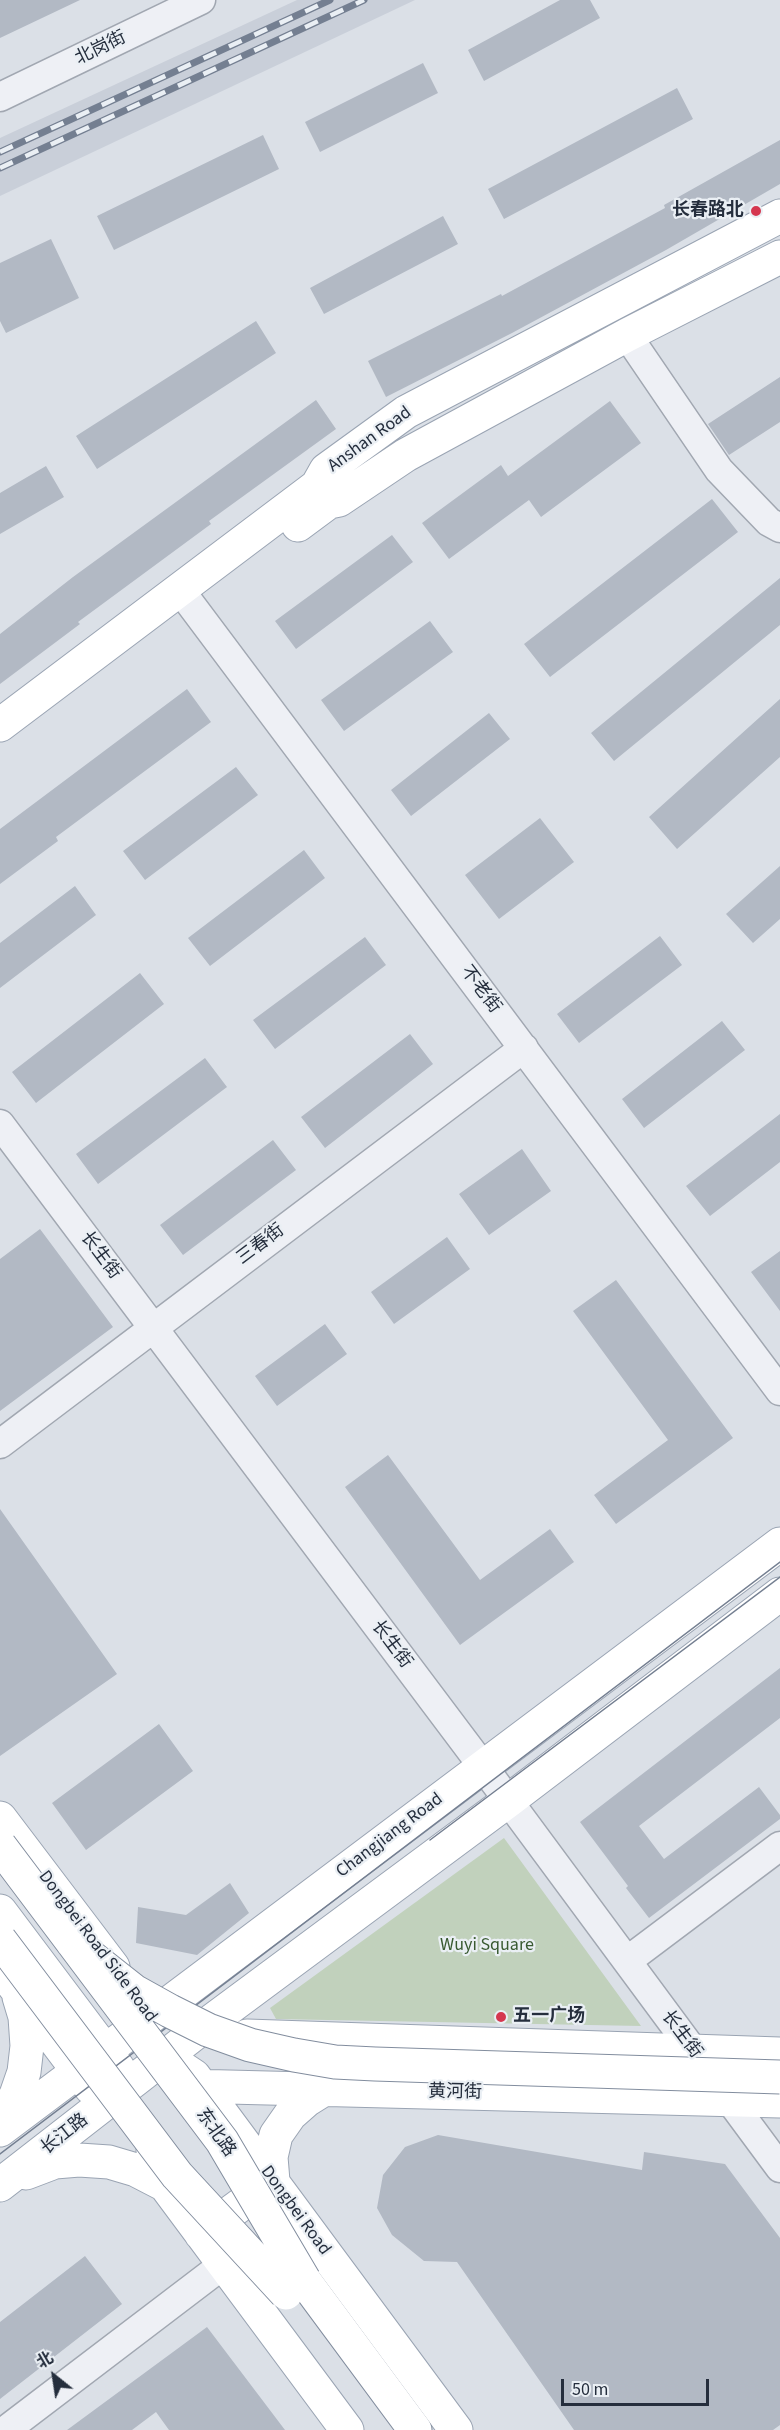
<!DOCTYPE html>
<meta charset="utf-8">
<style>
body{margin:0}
#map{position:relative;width:780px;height:2430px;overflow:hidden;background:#dbe0e7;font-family:"Source Sans 3","Noto Sans SC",sans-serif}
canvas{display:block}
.north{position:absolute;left:24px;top:2346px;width:60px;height:60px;-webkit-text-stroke:4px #eaeff4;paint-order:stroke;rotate:330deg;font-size:16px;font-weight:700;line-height:24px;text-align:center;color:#252e3d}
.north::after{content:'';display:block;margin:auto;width:21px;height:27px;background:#252e3d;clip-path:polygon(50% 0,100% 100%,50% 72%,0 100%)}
.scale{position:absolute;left:561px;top:2379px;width:148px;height:27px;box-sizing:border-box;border:3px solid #252e3d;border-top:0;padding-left:8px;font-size:18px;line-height:21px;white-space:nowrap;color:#252e3d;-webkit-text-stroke:4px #eaeff4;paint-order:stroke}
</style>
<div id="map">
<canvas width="780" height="2430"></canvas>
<div class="north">北</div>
<div class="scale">50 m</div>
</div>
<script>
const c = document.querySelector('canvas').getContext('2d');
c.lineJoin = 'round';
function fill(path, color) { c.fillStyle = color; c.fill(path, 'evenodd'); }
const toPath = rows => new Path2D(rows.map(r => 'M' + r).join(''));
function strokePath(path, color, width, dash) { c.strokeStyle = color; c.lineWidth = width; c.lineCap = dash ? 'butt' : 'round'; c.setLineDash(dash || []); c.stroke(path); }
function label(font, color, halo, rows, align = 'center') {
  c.font = font + ' "Source Sans 3","Noto Sans SC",sans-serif'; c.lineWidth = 4.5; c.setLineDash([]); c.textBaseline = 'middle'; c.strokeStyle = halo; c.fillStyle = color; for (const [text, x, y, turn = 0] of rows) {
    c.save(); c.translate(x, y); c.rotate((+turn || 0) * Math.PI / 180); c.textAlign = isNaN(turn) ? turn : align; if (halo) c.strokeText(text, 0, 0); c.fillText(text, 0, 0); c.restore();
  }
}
fill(toPath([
 [297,0,415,0,0,196,0,138]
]), '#c9cfd9');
fill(toPath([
 [504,1838,641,2026,276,2019,270,2008]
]), '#c1d1bc');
fill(toPath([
 [0,0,80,0,0,38],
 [560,0,590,0,600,18,484,81,468,50],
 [423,63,438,93,320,152,305,122],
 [677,88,693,119,504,219,488,189],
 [263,135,279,169,114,250,97,216],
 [780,140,780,184,666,250,512,333,386,397,368,361,501,294,502,296,665,208,664,205],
 [443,216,458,244,324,314,310,288],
 [51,239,79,298,6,333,0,321,0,263],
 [256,321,276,353,97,469,76,436],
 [780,377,780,422,729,455,708,424],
 [316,400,336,429,209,521,211,524,78,622,80,624,0,684,0,634,73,577],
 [610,401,641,443,541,517,529,500,449,559,422,523,501,465,508,476],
 [46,466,64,497,0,534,0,493],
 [712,499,738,532,550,677,524,644],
 [392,535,413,562,296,649,275,621],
 [780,578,780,625,614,761,591,733],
 [430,621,453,652,344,731,321,700],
 [187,689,211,722,56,837,58,841,0,884,0,829],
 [780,699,780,757,677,849,649,817],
 [489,713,510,739,411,816,391,790],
 [236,767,258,795,145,880,123,851],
 [540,818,574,862,499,919,465,875],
 [304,850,325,878,210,966,188,938],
 [780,866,780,919,753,943,726,914],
 [75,886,96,915,0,988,0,943],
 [660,936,682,965,579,1043,557,1014],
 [365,937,386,965,275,1049,253,1020],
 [140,973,164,1004,36,1103,12,1072],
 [722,1021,745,1050,644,1128,622,1099],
 [410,1034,433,1064,325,1148,301,1117],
 [205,1058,227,1087,98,1184,76,1154],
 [780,1114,780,1162,710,1216,686,1186],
 [273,1140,296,1170,183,1255,160,1225],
 [522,1149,551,1191,489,1235,459,1194],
 [40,1229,113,1327,0,1411,0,1259],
 [447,1237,470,1269,394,1324,371,1292],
 [780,1251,780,1311,751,1272],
 [616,1280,733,1438,616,1524,594,1495,668,1440,573,1311],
 [325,1324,347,1354,277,1406,255,1376],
 [388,1455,480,1580,550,1529,574,1562,460,1645,345,1487],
 [0,1509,117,1674,0,1756],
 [780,1668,780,1718,639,1826,664,1859,759,1787,780,1815,780,1819,649,1918,626,1888,628,1886,580,1822],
 [159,1724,193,1771,86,1850,52,1803],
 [230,1883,249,1913,197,1955,136,1943,138,1907,186,1915],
 [438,2135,642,2170,644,2152,725,2164,780,2238,780,2425,773,2430,574,2430,457,2262,424,2261,392,2235,377,2208,383,2175,405,2147],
 [85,2256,122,2304,0,2399,0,2322],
 [207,2327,285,2430,169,2430,156,2412,132,2430,67,2430]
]), '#b2b9c4');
const minor = toPath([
 [0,97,201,0],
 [627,335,719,470,769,522,780,528],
 [180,590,780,1391],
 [0,1124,493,1780,780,2168],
 [0,1444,524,1048],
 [627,1961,780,1846],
 [6,2430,224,2264]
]);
const major = toPath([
 [298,525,329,502,339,500,406,455,627,335,780,257],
 [0,725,317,486,326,470,406,412,780,216],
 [0,1818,113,1967],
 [0,1911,118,2068],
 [8,1978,91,2088],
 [247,2036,780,2054],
 [155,2050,194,2076,456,2430],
 [189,2086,780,2101],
 [0,2122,16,2095,24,2072,27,2046,25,2017,19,1997],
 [0,2130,780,1544],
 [153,2151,165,2185,347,2430],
 [26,2173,55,2162,79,2160,109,2162,136,2170,165,2185],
 [0,2185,194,2034,508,1801,780,1594],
 [201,2234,273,2181,271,2157,276,2135,290,2115,307,2100,323,2090]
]);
const highway = toPath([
 [304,2280,415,2430]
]);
strokePath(minor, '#a1a7b1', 31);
strokePath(major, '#9aa4b3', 35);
strokePath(highway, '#828d9e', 35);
strokePath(minor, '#eef0f5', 28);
strokePath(major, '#fff', 33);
strokePath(highway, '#fff', 33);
strokePath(toPath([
 [430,1840,780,1577],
 [0,2154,780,1562]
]), '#747f91', 1.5);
const rail = toPath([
 [0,152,330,0],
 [0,168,364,0]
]);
strokePath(rail, '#747f91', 7);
strokePath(rail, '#eaeff4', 4.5, [14]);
const highwayBridge = toPath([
 [0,1846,222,2141,304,2280],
 [0,1940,177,2175,286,2293],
 [72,1942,134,1991,170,2011,208,2030,250,2045,294,2055,335,2062,375,2064,780,2077]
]);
strokePath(highwayBridge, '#828d9e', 35, []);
strokePath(highwayBridge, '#fff', 33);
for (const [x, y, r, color] of [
 [756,211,6,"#d5374f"],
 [501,2017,6,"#d5374f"]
]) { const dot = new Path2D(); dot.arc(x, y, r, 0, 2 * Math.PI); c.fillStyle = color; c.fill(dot); strokePath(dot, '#eaeff4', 2); }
label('18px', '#252e3d', '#eaeff4', [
 ["北岗街",101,49,-26],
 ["Anshan Road",370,440,-36],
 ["不老街",480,990,53],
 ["三春街",261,1245,-37],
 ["长生街",100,1256,53],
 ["长生街",391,1645,53],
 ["Changjiang Road",390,1836,-37],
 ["Dongbei Road Side Road",97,1947,53],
 ["长生街",681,2035,53],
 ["黄河街",455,2093,1],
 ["东北路",215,2133,55],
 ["长江路",65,2135,-38],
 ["Dongbei Road",295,2211,54]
]);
label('bold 18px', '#252e3d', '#eaeff4', [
 ["长春路北",744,211],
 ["五一广场",513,2017,"left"]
], 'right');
label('18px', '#395a31', '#eaeff4', [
 ["Wuyi Square",487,1946]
]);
</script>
